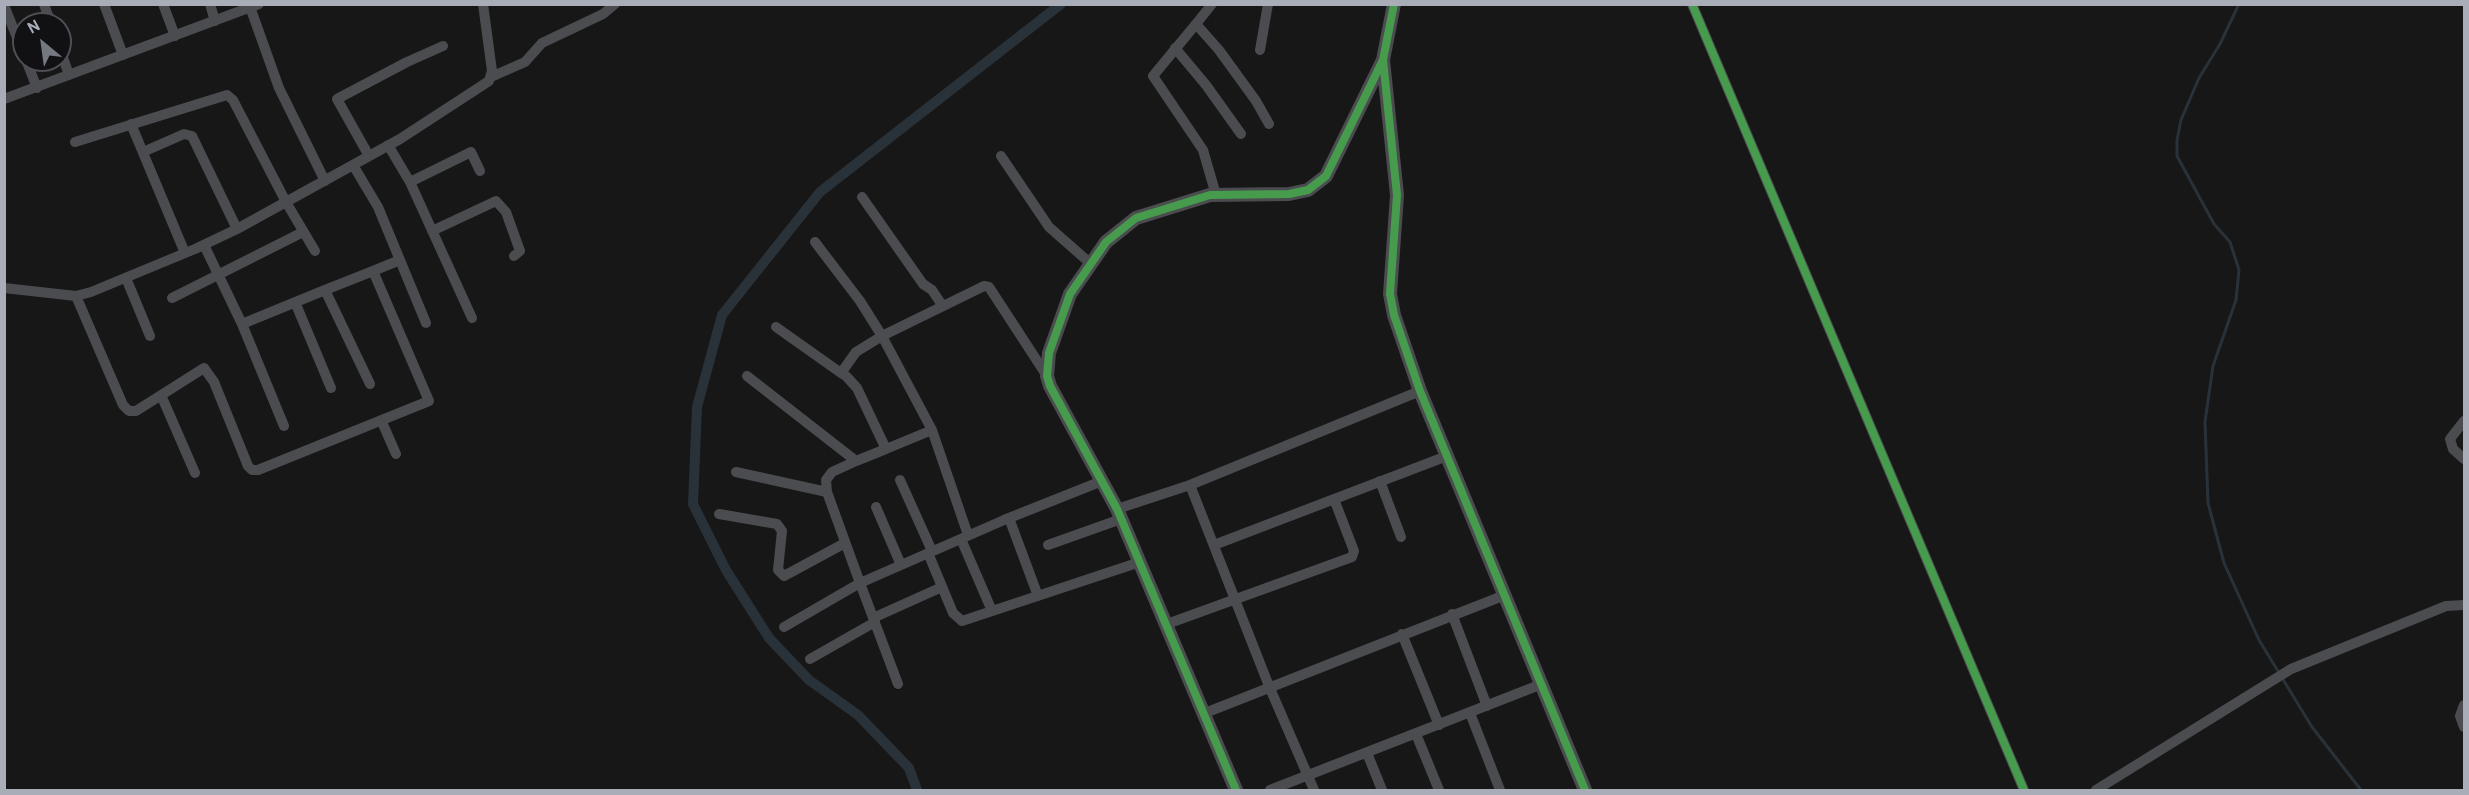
<!DOCTYPE html>
<style>
body{margin:0}
#map{position:relative;width:2469px;height:795px;overflow:hidden;background:#171717;font-family:Overpass,sans-serif}
canvas{display:block}
.frame{position:absolute;inset:0;border:6px solid #a8adb8;pointer-events:none}
.north{position:absolute;left:12px;top:12px;width:60px;height:60px;box-sizing:border-box;background:#111113;border:2px solid #4d4f55;border-radius:50%;rotate:331deg;font-size:16px;font-weight:700;line-height:24px;text-align:center;color:#a8adb8}
.north::after{content:'';display:block;margin:auto;width:21px;height:27px;background:#757880;clip-path:polygon(50% 0,100% 100%,50% 72%,0 100%)}
</style>
<div id="map">
<canvas width="2469" height="795"></canvas>
<div class="frame"></div>
<div class="north">N</div>
</div>
<script>
const c = document.querySelector('canvas').getContext('2d');
c.lineJoin = 'round';
const toPath = rows => new Path2D(rows.map(r => 'M' + r).join(''));
function strokePath(path, color, width, dash) { c.strokeStyle = color; c.lineWidth = width; c.lineCap = dash ? 'butt' : 'round'; c.setLineDash(dash || []); c.stroke(path); }
strokePath(toPath([
 [2239,4,2220,44,2199,78,2181,120,2177,140,2177,156,2214,224,2230,242,2239,270,2236,300,2213,366,2205,422,2208,503,2224,563,2259,640,2312,727,2361,790]
]), '#2a3239', 3);
strokePath(toPath([
 [917,790,909,768,858,715,809,680,769,638,726,570,693,504,697,407,722,315,820,192,1061,4]
]), '#2a3239', 10);
strokePath(toPath([
 [44,4,51,24],
 [104,4,123,55],
 [163,4,175,36],
 [210,4,215,21],
 [249,4,279,88,325,181],
 [1692,4,2024,790],
 [4,5,24,55],
 [1196,24,1212,4],
 [1175,48,1206,85,1241,134],
 [60,49,69,75],
 [1260,50,1268,4],
 [26,60,37,88],
 [491,77,525,62,542,43,603,14,615,4],
 [4,99,259,4],
 [131,124,185,253],
 [75,142,227,95,233,100,286,202,315,251],
 [388,145,410,182,472,318],
 [143,152,184,134,192,136,237,229],
 [369,156,337,99,407,62,443,46],
 [1001,156,1049,227,1091,264],
 [353,165,378,207,426,323],
 [410,182,471,152,480,171],
 [1216,195,1203,150,1153,76,1196,24,1219,50,1256,101,1269,124],
 [862,197,923,284,932,290,942,305],
 [432,231,496,201,506,212,520,251,514,256],
 [815,242,860,301,882,336,984,286,989,287,1047,376],
 [204,245,242,324,284,426],
 [373,271,400,260],
 [126,278,150,336],
 [4,288,76,296,91,292,195,249,237,229,400,139,489,81,492,71,483,4],
 [76,296,123,405,129,411,136,411,204,368,214,382,248,466,252,470,258,470,429,401,373,271,325,290],
 [172,298,303,232],
 [295,302,331,388],
 [242,324,325,290,370,384],
 [776,327,841,373,846,376,857,388,886,449,932,430,882,336,856,352,841,373],
 [747,376,856,461,886,449],
 [161,395,195,473],
 [2464,421,2450,439,2453,449,2464,459],
 [382,422,396,454],
 [932,430,968,535],
 [856,461,832,472,826,480,827,492,860,583,1004,520,1102,481],
 [736,472,827,492],
 [900,480,932,551],
 [1380,481,1401,537],
 [1190,485,1269,686,1314,790],
 [876,507,901,565],
 [1117,509,1190,485,1420,391],
 [719,514,777,524,782,531,778,570,784,576,845,543],
 [1009,518,1038,596],
 [961,539,992,611],
 [1048,545,1121,519],
 [1214,545,1447,456],
 [928,553,953,613,962,621,1140,562],
 [1452,614,1487,706],
 [873,618,942,587],
 [1167,624,1352,557,1354,551,1334,499],
 [784,627,860,583,898,684],
 [1402,634,1439,725],
 [810,659,875,622],
 [2464,705,2460,716,2464,727],
 [1205,713,1505,595],
 [1470,713,1500,790],
 [1416,734,1439,790],
 [1367,753,1382,790],
 [1270,790,1542,684],
 [2096,790,2291,669,2446,606,2464,605]
]), '#4b4c50', 10);
strokePath(toPath([
 [1394,4,1383,60,1397,195,1390,294,1394,315,1420,391,1585,790],
 [1236,790,1117,509,1050,386,1047,376,1049,353,1070,294,1106,242,1136,218,1210,195,1289,194,1308,190,1326,176,1383,60]
]), '#4b4c50', 14);
strokePath(toPath([
 [1394,4,1383,60,1397,195,1390,294,1394,315,1420,391,1585,790],
 [1692,4,2024,790],
 [1236,790,1117,509,1050,386,1047,376,1049,353,1070,294,1106,242,1136,218,1210,195,1289,194,1308,190,1326,176,1383,60]
]), '#469c4c', 8);
</script>
